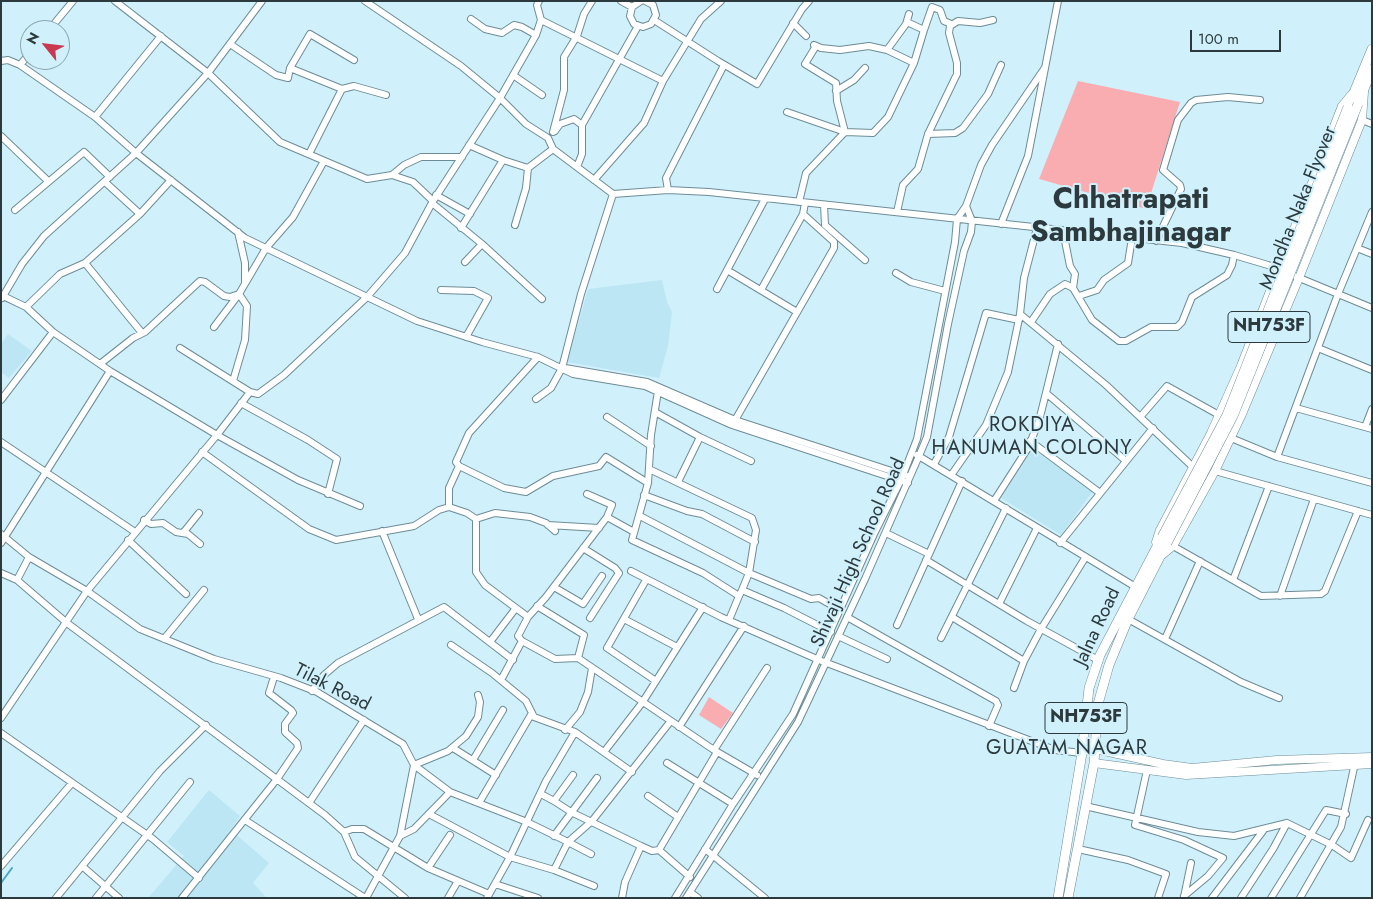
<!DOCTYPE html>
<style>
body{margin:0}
#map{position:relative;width:1373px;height:899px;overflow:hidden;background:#d0f1fc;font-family:Jost,sans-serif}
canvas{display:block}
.frame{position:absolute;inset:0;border:2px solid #2c393d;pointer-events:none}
.north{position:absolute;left:20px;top:20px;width:50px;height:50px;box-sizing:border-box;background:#d0f1fc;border:1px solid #8ea7b0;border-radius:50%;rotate:299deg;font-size:14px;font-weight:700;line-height:20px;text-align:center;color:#2c393d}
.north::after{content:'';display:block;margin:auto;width:18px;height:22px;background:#c93950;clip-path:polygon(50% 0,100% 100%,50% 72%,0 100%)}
.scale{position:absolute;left:1190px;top:30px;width:91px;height:22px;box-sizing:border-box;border:2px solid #2c393d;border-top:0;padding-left:6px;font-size:15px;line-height:18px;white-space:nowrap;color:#2c393d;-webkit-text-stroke:4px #d0f1fc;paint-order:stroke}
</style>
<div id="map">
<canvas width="1373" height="899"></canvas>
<div class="frame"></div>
<div class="north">N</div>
<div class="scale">100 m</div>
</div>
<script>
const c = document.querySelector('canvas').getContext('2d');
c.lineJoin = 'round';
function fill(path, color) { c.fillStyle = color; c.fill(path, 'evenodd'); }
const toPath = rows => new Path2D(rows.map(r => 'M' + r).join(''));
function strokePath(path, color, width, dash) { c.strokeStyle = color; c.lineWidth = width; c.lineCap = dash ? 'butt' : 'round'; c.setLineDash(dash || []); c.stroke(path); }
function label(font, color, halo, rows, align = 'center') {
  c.font = font + ' Jost,sans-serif'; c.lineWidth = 4; c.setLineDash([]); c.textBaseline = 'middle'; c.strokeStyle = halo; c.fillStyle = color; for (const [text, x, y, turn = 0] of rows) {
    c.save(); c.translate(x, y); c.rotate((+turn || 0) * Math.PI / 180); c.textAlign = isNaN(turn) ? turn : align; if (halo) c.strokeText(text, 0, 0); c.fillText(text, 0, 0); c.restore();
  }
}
fill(toPath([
 [662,280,667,302,672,312,668,346,659,378,567,362,588,289],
 [8,334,32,351,9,378,1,372,1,344],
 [1032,449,1093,491,1061,535,1001,498],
 [209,790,240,816,231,830,269,863,253,883,267,898,148,898,184,856,167,842]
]), '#bce6f4');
fill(toPath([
 [1078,81,1180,102,1146,209,1039,179],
 [709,697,733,713,721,729,699,715]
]), '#f9adb1');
strokePath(toPath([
 [1,883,12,868]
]), '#4ca6c0', 2);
const minor = toPath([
 [115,1,208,73,280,142,367,179,392,175,413,182,433,201],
 [365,1,461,66,500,98,526,124,548,138,553,149,613,194,668,190,709,192,1182,243,1234,255,1268,265,1372,308],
 [621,1,632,7],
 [641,1,632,7,630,16,634,24,643,27,651,24,656,15,653,5,645,1],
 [471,19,485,29,502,33,514,25,522,27,536,35],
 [541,20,663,81],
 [654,20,718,61,757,84,802,9,809,1],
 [793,23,806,36],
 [49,30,73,1],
 [924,30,932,7,940,10,944,21,951,24],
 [230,44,276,75,288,78,290,68,310,34,354,60],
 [814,45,821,48,840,50,869,46,887,50,914,63],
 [887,50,906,24,909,14],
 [1,61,8,60,20,65,95,117,136,153,245,238,417,321,482,342,538,357,573,374,645,386,732,425,908,483],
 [20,65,30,53],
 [290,68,342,89],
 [513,75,542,95],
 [836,91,854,80,865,68],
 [787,112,845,132,873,133,888,117,914,63,924,30,907,22],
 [95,117,161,36],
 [1362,120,1372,124],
 [582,125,638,26],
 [555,131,560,124,574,119,582,125,582,154,577,167],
 [553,132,564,90,564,57,577,36,584,14,592,1],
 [928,134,955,133,963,128,988,94,1001,65],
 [1,136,48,181],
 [469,145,503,160],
 [309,154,342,89,354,86,386,95],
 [392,175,404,165,421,157,462,157],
 [594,180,644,123,663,81,701,19,721,1],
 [105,182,140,214],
 [668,190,666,178,724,65],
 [436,195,470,214],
 [799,202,806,173,845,132,837,101,836,83,805,64,816,46],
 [432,203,482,244,542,299],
 [824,205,825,225,865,260],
 [15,210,84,152,110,177],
 [897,212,903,185,918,169,928,134,957,74,957,63,949,33,950,26,958,21,980,23,993,20],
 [1001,224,1028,156,1058,1],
 [515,225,526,188,528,168],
 [461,228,503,160,528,168,553,149],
 [1063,231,1070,266,1075,274,1073,288],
 [238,232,245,263,245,283],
 [1156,241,1181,189,1180,185,1163,170,1178,120,1191,103,1196,100,1228,97,1260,100],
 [1357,248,1372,254],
 [465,262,482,244],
 [85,263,142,333],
 [727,270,797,312],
 [896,273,911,282,945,291],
 [717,289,765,199],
 [441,290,474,291,488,298,466,337],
 [761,290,803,214],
 [1,295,26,307,53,332,110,371,217,435,298,480,360,506],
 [1079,296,1097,290,1104,280,1128,263,1132,238],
 [2,298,22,264,44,236,136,153,208,73,262,1],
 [26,307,60,274,85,263,140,214,171,180],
 [1020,314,1106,385,1193,467],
 [1031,322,1050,294,1065,284,1073,288,1092,320,1119,341,1126,341,1151,327,1177,327,1182,322,1192,297,1227,275,1232,265,1234,255],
 [214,327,239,294,266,248,293,217,324,161],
 [180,348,250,392],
 [1318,348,1372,370],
 [538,357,469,433,456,462,459,466,504,488,526,492,553,476,599,466,606,457,648,483],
 [100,364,133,338,145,332,200,281,205,282,224,296,230,297,239,294,247,306,245,340,233,381],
 [565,368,647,382,735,420,907,476],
 [658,391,651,435,648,483,632,540,703,573,739,596,742,590,784,608,831,632],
 [1046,393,1126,461],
 [536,399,551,388,562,368,581,294,613,194],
 [1,400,53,332],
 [241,403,308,440,337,459,328,494],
 [1296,408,1372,429],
 [655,412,700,437,751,461],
 [1141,416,1167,386,1219,415],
 [607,417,651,446],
 [734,422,834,248,834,242,803,214,805,203],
 [1365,427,1372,409],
 [1231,438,1277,457,1372,483],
 [1030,441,1100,493],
 [1,442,135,532],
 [202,452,309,529,336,540,414,526,439,510,449,507,467,513,476,519,476,572,485,585,528,617,518,636,522,641,555,659,578,658,714,750,757,775],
 [917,455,1134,586],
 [1277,457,1338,294,1372,212],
 [934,464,949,437,986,313,1019,320],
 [649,469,752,518,756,530,749,573,742,590],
 [1215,471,1372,515],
 [952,474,986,425,1008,372,1020,314,1024,278,1037,228],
 [678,482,700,437],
 [587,494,612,505,607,517],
 [644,495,687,511,702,514,755,542],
 [994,501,1028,448,1039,421,1058,344],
 [449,507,449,488,459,466],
 [640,516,749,573,811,599,819,598,840,610],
 [476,519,495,513,530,517,546,523,555,531],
 [144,520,151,524,163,523,176,532,188,534,200,544],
 [548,525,599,528],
 [382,531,418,619],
 [183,533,199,513],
 [886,533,929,554],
 [1,534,29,557,87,591,140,629,214,659,281,678,317,692,403,744,414,765,400,836,366,898],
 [128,540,186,594],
 [1,543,110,371],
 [1060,543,1153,428],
 [1173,546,1261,596,1321,594,1325,591,1358,511],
 [583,548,615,568,619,573,590,618],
 [926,560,1027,621,1098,660],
 [631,571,721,617,819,660,1055,750,1082,753],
 [1,573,17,580,67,623,325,815,344,832,355,857,405,898],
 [17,580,29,557],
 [646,580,607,648,656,681],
 [1233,580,1269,486],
 [554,587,583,604,602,576],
 [1280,596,1314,499],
 [999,604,1037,528],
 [537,606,584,635,578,658],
 [528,617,546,597,607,517,634,532],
 [847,617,996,701,998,705,989,726],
 [952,617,1024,661],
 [624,619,677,647],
 [1128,619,1241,682,1279,698],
 [729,620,739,596],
 [897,625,962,481],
 [838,636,887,659],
 [941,638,1006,508],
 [164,639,204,590],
 [1165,639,1200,561],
 [490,642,516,608],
 [451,645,492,673,526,701,534,717,575,732,632,772],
 [501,680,522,641],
 [1014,688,1024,661,1041,629,1085,558],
 [312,691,324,675,338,663,444,607,513,660],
 [478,695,480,702,478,717,466,736,448,751,414,765,450,792,527,822,568,842,592,821,670,722],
 [1,718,87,591,217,435,250,392,258,394,284,375,367,297,405,253,433,201,500,98,536,35,541,20,537,5,539,1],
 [679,727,744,626],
 [565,730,580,712,588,692,592,668],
 [1,733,153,839,199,878],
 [453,748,496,775],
 [714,750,767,668],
 [604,752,642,703,703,607],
 [473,760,503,710],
 [667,763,733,804],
 [1147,770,1135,825,1184,840,1223,858,1208,876,1184,896],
 [541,794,554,801,573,775],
 [648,796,678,817],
 [554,801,571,812,641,846,652,851,659,850,690,877],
 [309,803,364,720],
 [479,803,532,713],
 [1085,806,1198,832,1234,836,1287,823,1332,845,1351,858,1368,820],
 [429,814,510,857,554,870,594,886],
 [245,820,365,898],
 [344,832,352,829,364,829,428,868,489,894],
 [400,836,414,829,450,792],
 [554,836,597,778],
 [705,849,765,898],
 [1078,849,1128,860,1166,874,1158,898],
 [659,850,717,752],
 [1,866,72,783],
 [82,866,119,898],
 [428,868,450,835],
 [554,870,568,842,591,854],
 [495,884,538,898],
 [690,892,698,898],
 [1184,897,1191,863],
 [56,898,160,771,206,725],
 [96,898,190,782],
 [182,898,277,779,298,748,297,743,285,732,285,724,293,713,291,710,269,693,274,677],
 [448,898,458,881],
 [487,898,510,857,546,781,575,732],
 [622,898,625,882,641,846],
 [675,898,733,804,793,714,874,534,901,480,917,439,955,242,957,219,966,206,981,165,992,145,1044,69],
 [686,898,798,722,865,579,919,456,927,437,948,324,964,251,971,232,972,221,966,206],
 [1212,898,1263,831],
 [1241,898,1273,849,1287,823],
 [1271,898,1326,810,1346,814],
 [1300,898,1341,827,1355,763]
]);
const major = toPath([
 [1156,542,1160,530,1211,433,1241,366,1342,106,1351,95],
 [1162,555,1173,546,1215,471,1242,414,1299,278,1362,120,1364,92],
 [1095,749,1163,764,1192,768,1277,760,1372,757],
 [1094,763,1186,775,1372,764]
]);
const highway = toPath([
 [1358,104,1372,69],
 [1348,107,1372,49],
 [1058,898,1082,753,1089,688,1100,655,1162,537],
 [1068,898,1094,763,1098,704,1109,665,1128,619,1167,543]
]);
strokePath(minor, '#6d8c96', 8);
strokePath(major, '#6d8c96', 9);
strokePath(highway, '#6d8c96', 10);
strokePath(minor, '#fff', 6);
strokePath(major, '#fff', 8);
strokePath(highway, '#fff', 9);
const highwayBridge = toPath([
 [1162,537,1227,415,1348,107],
 [1167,543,1233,416,1358,104]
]);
strokePath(highwayBridge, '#6d8c96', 10, []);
strokePath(highwayBridge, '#fff', 9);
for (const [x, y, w] of [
 [1269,327,82],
 [1086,718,82]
]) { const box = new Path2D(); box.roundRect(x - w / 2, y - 15.5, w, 31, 4); c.fillStyle = '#d0f1fc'; c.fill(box); strokePath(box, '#2c393d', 1); }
label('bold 18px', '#2c393d', null, [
 ["NH753F",1269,327],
 ["NH753F",1086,718]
]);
label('19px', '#2c393d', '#d0f1fc', [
 ["Mondha Naka Flyover",1299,208,-68],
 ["Shivaji High School Road",859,553,-66],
 ["Jalna Road",1098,627,-65],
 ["Tilak Road",332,688,27]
]);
c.letterSpacing = '1px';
label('20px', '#2c393d', '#d0f1fc', [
 ["ROKDIYA",1032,426],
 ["HANUMAN COLONY",1032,449],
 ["GUATAM NAGAR",1067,749]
]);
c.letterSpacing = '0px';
label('bold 29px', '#2c393d', '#d0f1fc', [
 ["Chhatrapati",1131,201],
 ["Sambhajinagar",1131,234]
]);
</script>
